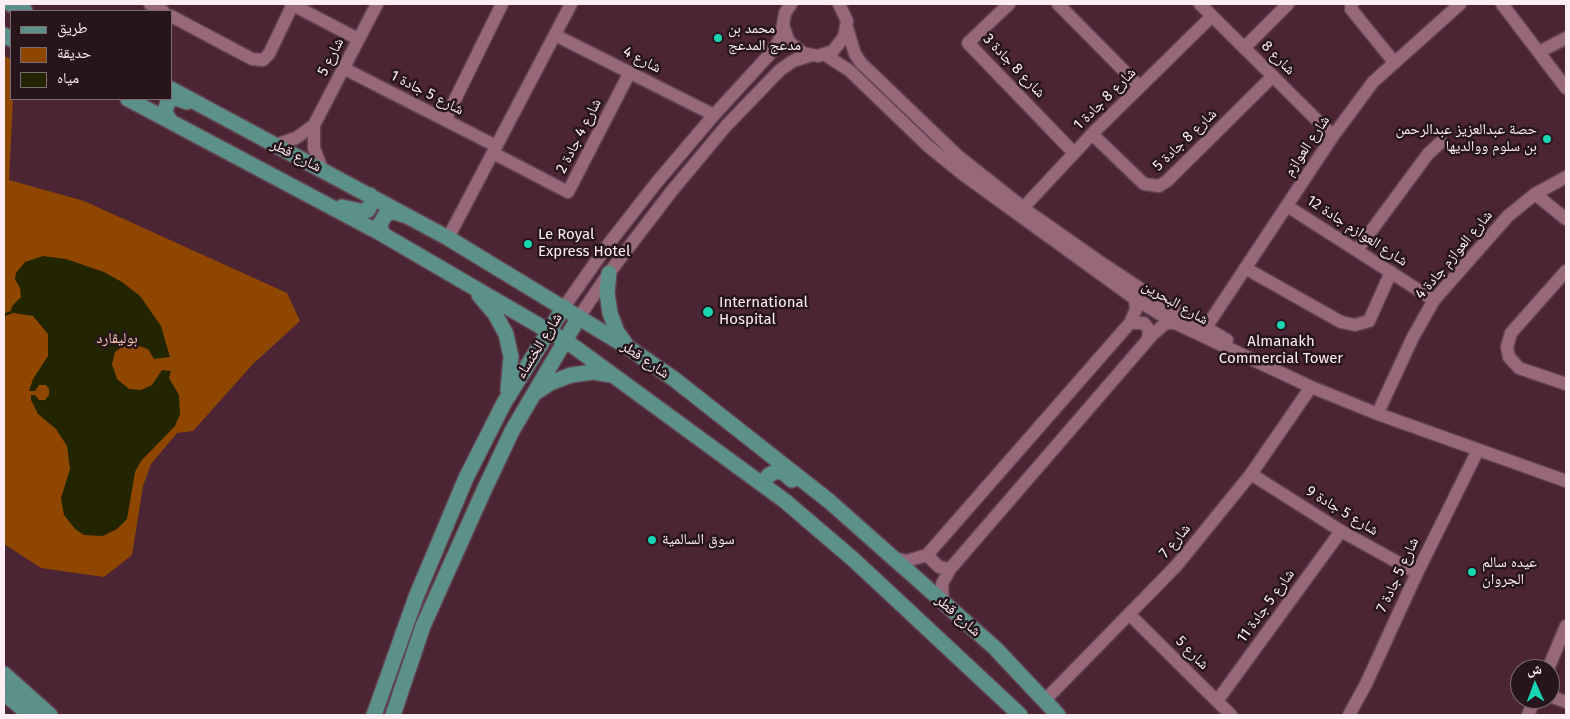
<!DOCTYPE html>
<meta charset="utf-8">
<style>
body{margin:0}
#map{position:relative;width:1570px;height:719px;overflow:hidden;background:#4c2535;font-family:"Fira Sans","Noto Naskh Arabic",sans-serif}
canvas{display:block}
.frame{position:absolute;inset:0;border:5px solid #feedf3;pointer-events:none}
.legend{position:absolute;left:10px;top:10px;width:162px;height:90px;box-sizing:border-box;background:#27151c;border:1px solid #7d6b72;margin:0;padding:6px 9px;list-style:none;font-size:15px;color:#feedf3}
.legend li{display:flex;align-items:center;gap:10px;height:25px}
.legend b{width:25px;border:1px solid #7d6b72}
.north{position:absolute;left:1510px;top:659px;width:50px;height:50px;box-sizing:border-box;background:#27151c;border:1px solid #7d6b72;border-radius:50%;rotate:358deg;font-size:14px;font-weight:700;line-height:20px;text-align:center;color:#feedf3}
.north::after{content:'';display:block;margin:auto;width:18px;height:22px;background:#19d5b2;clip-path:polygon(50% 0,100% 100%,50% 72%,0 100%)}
</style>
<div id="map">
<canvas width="1570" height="719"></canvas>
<div class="frame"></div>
<ul class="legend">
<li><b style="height:6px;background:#5b9189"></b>طريق</li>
<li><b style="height:14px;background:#8f4700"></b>حديقة</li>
<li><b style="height:14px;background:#222500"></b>مياه</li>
</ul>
<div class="north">ش</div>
</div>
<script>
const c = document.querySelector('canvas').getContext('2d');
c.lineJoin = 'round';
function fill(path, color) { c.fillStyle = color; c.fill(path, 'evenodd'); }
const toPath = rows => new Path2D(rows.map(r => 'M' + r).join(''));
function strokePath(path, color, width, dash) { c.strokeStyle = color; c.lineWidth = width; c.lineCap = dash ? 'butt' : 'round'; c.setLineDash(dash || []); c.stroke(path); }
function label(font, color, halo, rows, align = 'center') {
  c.font = font + ' "Fira Sans","Noto Naskh Arabic",sans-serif'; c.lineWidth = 5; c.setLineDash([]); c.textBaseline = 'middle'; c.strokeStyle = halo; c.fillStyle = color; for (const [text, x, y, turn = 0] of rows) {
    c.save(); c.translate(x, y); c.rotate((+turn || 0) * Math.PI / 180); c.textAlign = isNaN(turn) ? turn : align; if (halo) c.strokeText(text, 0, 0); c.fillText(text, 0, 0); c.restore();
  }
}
fill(toPath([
 [4,56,11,59,11,99,13,99,9,180,84,201,287,293,300,321,253,364,193,431,177,433,151,464,143,486,132,555,104,577,41,568,4,544]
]), '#8f4700');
fill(toPath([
 [43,256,66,259,104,272,122,282,140,296,161,326,170,357,154,359,148,349,136,345,135,338,115,352,112,364,117,379,129,389,141,390,152,385,162,370,171,371,169,378,179,395,180,414,175,426,141,461,135,472,127,519,117,529,103,536,84,535,75,529,64,515,61,498,70,469,67,446,56,429,38,414,31,400,31,395,35,395,39,400,45,400,49,395,49,389,46,385,39,385,35,391,29,391,33,379,48,356,48,334,33,316,14,313,11,310,12,306,21,297,20,288,15,279,16,273,25,262]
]), '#222500');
strokePath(toPath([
 [4,315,12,312]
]), '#222500', 2.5);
const minor = toPath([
 [150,4,163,11],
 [291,4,358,39],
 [791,4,785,13,783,25,789,42,803,53,818,56,833,51,844,37,847,21,839,4],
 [1009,4,968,43,1074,153],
 [1058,4,1140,87],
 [1200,4,1333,136],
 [1352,4,1351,9,1394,62],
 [1502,4,1566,88],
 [171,16,252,59,263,60,269,54,293,4],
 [847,28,855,54,861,63,958,156,1030,213,1097,260,1150,295,1227,340],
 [555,35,714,115],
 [1244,48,1288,4],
 [1539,52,1566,38],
 [824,54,850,71,928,146,965,176,1135,299,1175,323,1311,387,1378,414,1566,481],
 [343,68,496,146],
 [445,120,502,4],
 [314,125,314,148,322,169],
 [1092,134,1144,184,1159,186,1167,181,1273,76],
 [275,145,296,138,314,125,377,4],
 [493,153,568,192,630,72],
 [1535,194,1566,219],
 [1287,206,1434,300],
 [1023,208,1092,134,1212,16],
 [448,238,571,4],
 [1357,250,1428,154,1441,142],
 [1245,268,1341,322,1355,325,1369,321,1391,272],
 [1566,271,1511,333,1507,347,1509,357,1519,368,1566,384],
 [564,307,607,246,657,182,714,115,769,55,779,41,783,25],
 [579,317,609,273,671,192,726,126,780,70,793,61,812,55],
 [1130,323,1144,323,1149,330,1148,339],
 [1205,329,1333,136,1373,82,1460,4],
 [1381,406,1413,337,1434,300,1508,216,1535,194,1566,177],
 [1251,474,1341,531,1417,573],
 [927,555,939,567,950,569],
 [893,558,907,561,927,555,1130,323,1136,309,1135,299],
 [943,603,942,584,950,569,1152,335,1166,323,1175,323],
 [1130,615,1231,715],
 [1548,669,1566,626],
 [1550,696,1566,702],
 [1045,700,1177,565,1251,474,1311,387],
 [1217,701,1341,531],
 [1349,715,1366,684,1417,573,1478,450],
 [1528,715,1535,699]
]);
const major = toPath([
 [10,4,25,11],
 [4,35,11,39],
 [171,89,448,238,629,348,674,379,829,501,995,648,1058,715],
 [128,99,382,234,569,343,785,501,854,560,1020,715],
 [170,121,165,112,168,101,176,98,187,102],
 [342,207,360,211,368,210,372,201,370,195],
 [382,234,380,224,386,214,394,212,403,215],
 [609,273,607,293,610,313,617,332,625,343],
 [479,295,495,314,506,334,511,357,508,390],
 [535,393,550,383,571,375,593,372,612,375],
 [762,484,769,475,777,471,784,473,792,480],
 [4,674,50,715],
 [4,693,30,715],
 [374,715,416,597,466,478,504,403,564,307],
 [393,715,423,626,485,488,512,431,579,317]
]);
strokePath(minor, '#624250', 15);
strokePath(major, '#624250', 18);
strokePath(minor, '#96687a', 12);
strokePath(major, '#5b9189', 15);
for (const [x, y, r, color] of [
 [718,38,5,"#19d5b2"],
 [1547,139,5,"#19d5b2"],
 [528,244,5,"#19d5b2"],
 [708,312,6,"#19d5b2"],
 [1281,325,5,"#19d5b2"],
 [652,540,5,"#19d5b2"],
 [1472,572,5,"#19d5b2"]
]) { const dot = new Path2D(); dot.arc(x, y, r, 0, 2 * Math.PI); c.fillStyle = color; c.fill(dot); strokePath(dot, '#27151c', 2); }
label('15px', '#feedf3', '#27151c', [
 ["محمد بن",728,29],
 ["مدعج المدعج",728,46],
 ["حصة عبدالعزيز عبدالرحمن",1537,130,"right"],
 ["بن سلوم ووالديها",1537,147,"right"],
 ["Le Royal",538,235],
 ["Express Hotel",538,252],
 ["International",719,303],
 ["Hospital",719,320],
 ["Almanakh",1281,342,"center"],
 ["Commercial Tower",1281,359,"center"],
 ["سوق السالمية",662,540],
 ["عيده سالم",1482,563],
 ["الجروان",1482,580]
], 'left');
label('15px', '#feedf3', '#27151c', [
 ["شارع 5",331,57,-63],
 ["شارع 8",1278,58,45],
 ["شارع 4",642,60,27],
 ["شارع 8 جادة 3",1014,66,46],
 ["شارع 5 جادة 1",427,93,27],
 ["شارع 8 جادة 1",1105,99,-45],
 ["شارع 4 جادة 2",579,136,-63],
 ["شارع 8 جادة 5",1185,140,-44],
 ["شارع العوازم",1307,146,-56],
 ["شارع قطر",296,156,27],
 ["شارع العوازم جادة 12",1357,231,33],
 ["شارع العوازم جادة 4",1454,255,-50],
 ["شارع البحرين",1175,303,30],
 ["شارع الخنساء",539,346,-58],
 ["شارع قطر",645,360,34],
 ["شارع 5 جادة 9",1342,511,31],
 ["شارع 7",1175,541,-50],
 ["شارع 5 جادة 7",1398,575,-65],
 ["شارع 5 جادة 11",1266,606,-54],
 ["شارع قطر",958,616,41],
 ["شارع 5",1192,653,45]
]);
label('15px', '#fccbab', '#27151c', [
 ["بوليڤارد",117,339]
]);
</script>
